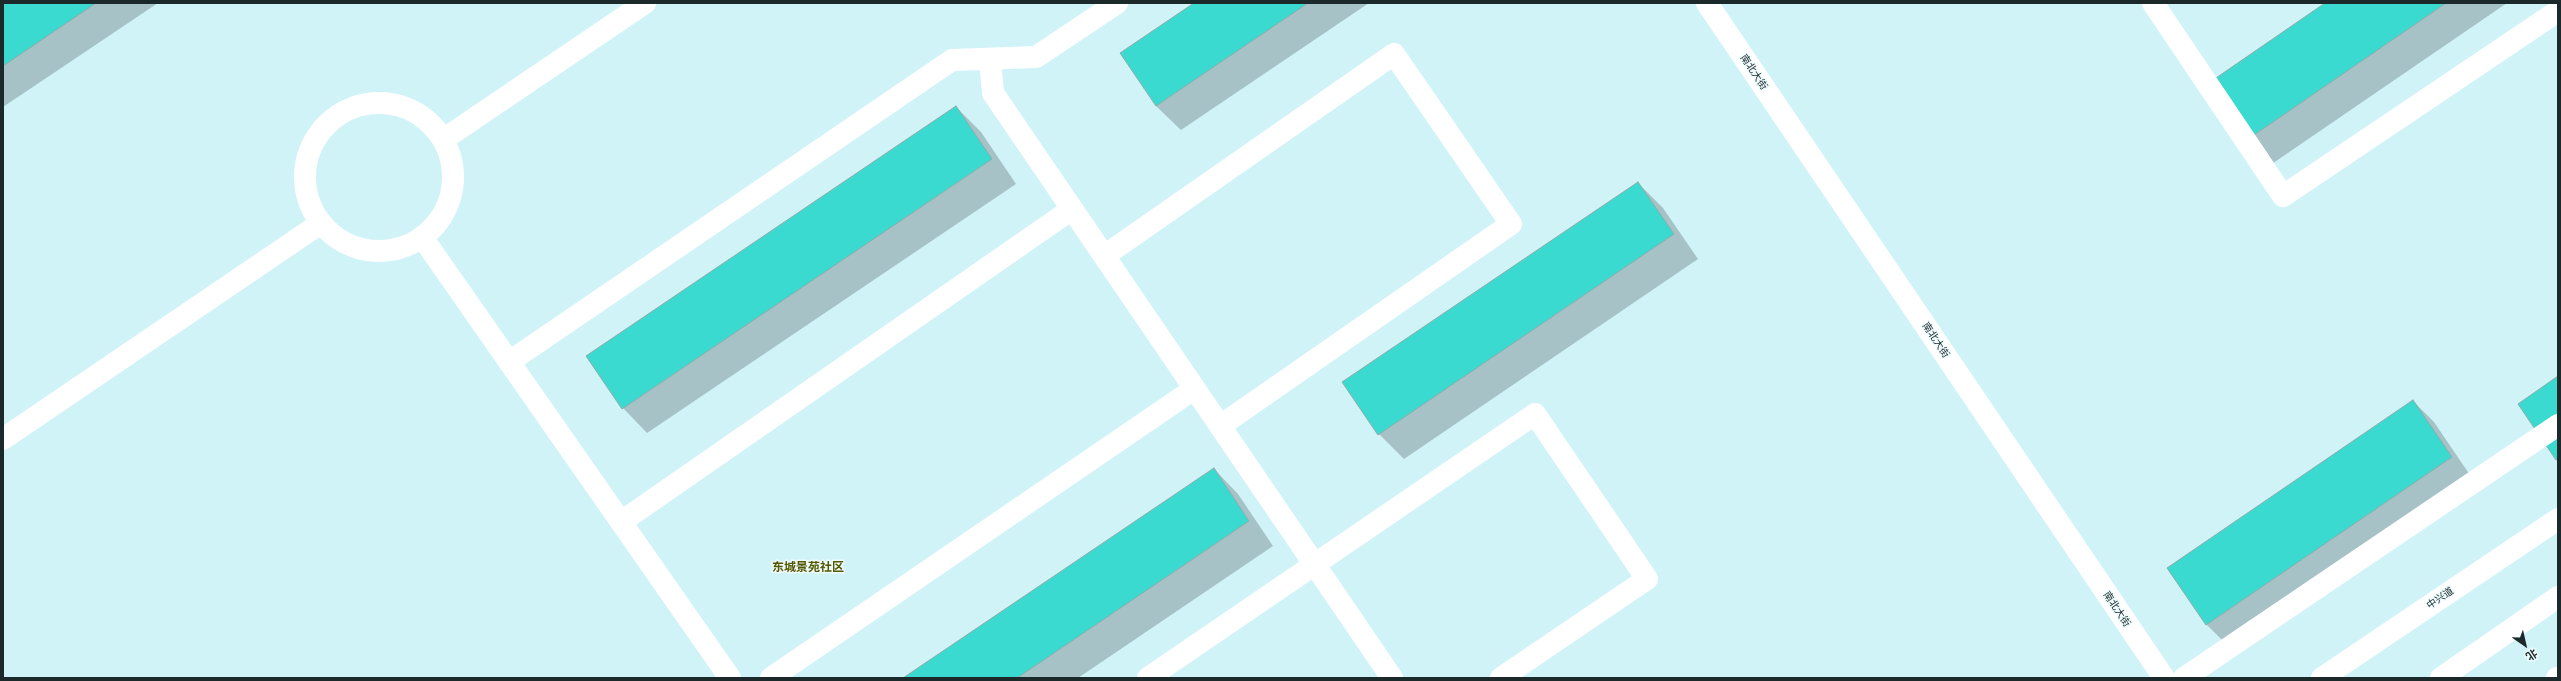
<!DOCTYPE html>
<meta charset="utf-8">
<style>
body{margin:0}
#map{position:relative;width:2561px;height:681px;overflow:hidden;background:#d0f3f8;font-family:Ubuntu,"Noto Sans SC",sans-serif}
canvas{display:block}
.frame{position:absolute;inset:0;border:4px solid #1c292b;pointer-events:none}
.north{position:absolute;left:2505px;top:625px;width:40px;height:40px;-webkit-text-stroke:3px #eefcfe;paint-order:stroke;rotate:146deg;font-size:11px;font-weight:700;line-height:16px;text-align:center;color:#1c292b}
.north::after{content:'';display:block;margin:auto;width:14px;height:18px;background:#1c292b;clip-path:polygon(50% 0,100% 100%,50% 72%,0 100%)}
</style>
<div id="map">
<canvas width="2561" height="681"></canvas>
<div class="frame"></div>
<div class="north">北</div>
</div>
<script>
const c = document.querySelector('canvas').getContext('2d');
c.lineJoin = 'round';
function fill(path, color) { c.fillStyle = color; c.fill(path, 'evenodd'); }
const toPath = rows => new Path2D(rows.map(r => 'M' + r).join(''));
function strokePath(path, color, width, dash) { c.strokeStyle = color; c.lineWidth = width; c.lineCap = dash ? 'butt' : 'round'; c.setLineDash(dash || []); c.stroke(path); }
function label(font, color, halo, rows, align = 'center') {
  c.font = font + ' Ubuntu,"Noto Sans SC",sans-serif'; c.lineWidth = 3; c.setLineDash([]); c.textBaseline = 'middle'; c.strokeStyle = halo; c.fillStyle = color; for (const [text, x, y, turn = 0] of rows) {
    c.save(); c.translate(x, y); c.rotate((+turn || 0) * Math.PI / 180); c.textAlign = isNaN(turn) ? turn : align; if (halo) c.strokeText(text, 0, 0); c.fillText(text, 0, 0); c.restore();
  }
}
fill(toPath([
 [3,3,158,3,3,107],
 [1196,3,1369,3,1181,130,1156,106],
 [2327,3,2507,3,2263,170,2239,145],
 [956,107,981,132,1016,184,647,433,623,408],
 [1638,183,1663,208,1698,259,1404,459,1379,434],
 [2413,401,2434,422,2472,478,2228,646,2207,625,2169,568],
 [1214,469,1238,494,1273,546,1078,678,905,678]
]), '#0003');
const building = toPath([
 [3,3,96,3,3,66,3,3],
 [1194,3,1308,3,1156,106,1120,53,1194,3],
 [2325,3,2446,3,2238,146,2200,89,2325,3],
 [956,106,992,159,622,409,586,356,956,106],
 [1638,182,1674,234,1378,435,1342,382,1638,182],
 [2558,376,2558,459,2556,460,2518,404,2558,376],
 [2413,400,2452,457,2206,625,2167,568,2413,400],
 [1214,468,1249,521,1017,678,903,678,1214,468]
]);
fill(building, '#3bdad0');
strokePath(building, '#8bada9', 1);
strokePath(toPath([
 [2153,3,2283,196,2558,11],
 [990,59,993,93,1392,678],
 [422,237,730,678],
 [1104,256,1394,54,1511,224,1220,426],
 [509,362,952,60,1036,57,1117,3],
 [621,522,1072,209],
 [771,678,1194,389],
 [1148,678,1535,414,1647,579,1501,678]
]), '#fff', 22);
strokePath(toPath([
 '305 177a74 74 0 1 1 148 0a74 74 0 1 1-148 0Z',
 [444,139,645,3],
 [3,439,321,223],
 [2184,678,2558,425],
 [2557,678,2558,678]
]), '#fff', 22);
strokePath(toPath([
 [1707,3,2164,678]
]), '#fff', 22);
strokePath(toPath([
 [2322,678,2558,519],
 [2441,678,2558,597]
]), '#fff', 22);
label('10px', '#1c292b', '#eefcfe', [
 ["南北大街",1754,72,56],
 ["南北大街",1936,340,56],
 ["中兴道",2440,598,-34],
 ["南北大街",2117,609,56]
]);
label('bold 12px', '#545900', '#eefcfe', [
 ["东城景苑社区",808,567]
]);
</script>
